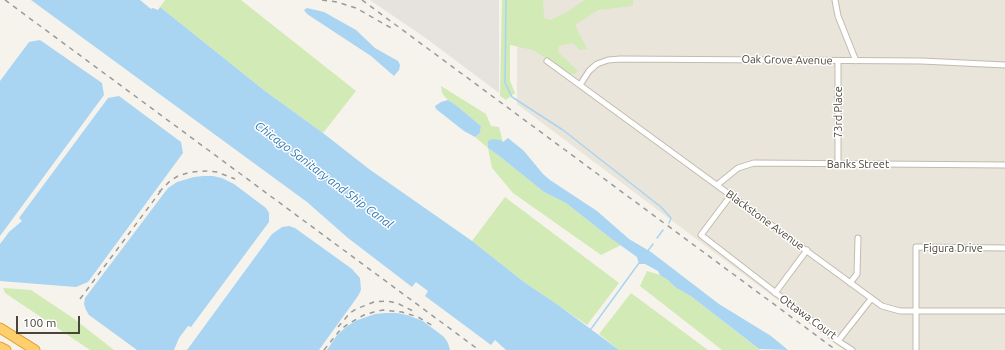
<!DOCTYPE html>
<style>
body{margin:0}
#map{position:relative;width:1005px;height:350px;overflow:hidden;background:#f6f3ec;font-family:Ubuntu,sans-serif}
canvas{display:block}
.scale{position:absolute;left:16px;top:316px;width:64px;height:18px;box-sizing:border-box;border:2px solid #4b4439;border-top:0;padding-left:5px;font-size:12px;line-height:14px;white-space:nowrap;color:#4b4439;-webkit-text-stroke:3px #fff;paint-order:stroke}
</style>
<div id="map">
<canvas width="1005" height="350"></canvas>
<div class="scale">100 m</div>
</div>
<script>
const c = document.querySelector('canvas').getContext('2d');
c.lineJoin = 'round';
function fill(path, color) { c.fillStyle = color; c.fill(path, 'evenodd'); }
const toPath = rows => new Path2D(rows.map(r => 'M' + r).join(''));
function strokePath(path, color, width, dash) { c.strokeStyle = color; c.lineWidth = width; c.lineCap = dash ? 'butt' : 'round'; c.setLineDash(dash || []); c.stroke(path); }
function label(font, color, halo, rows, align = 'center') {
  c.font = font + ' Ubuntu,sans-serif'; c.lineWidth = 3; c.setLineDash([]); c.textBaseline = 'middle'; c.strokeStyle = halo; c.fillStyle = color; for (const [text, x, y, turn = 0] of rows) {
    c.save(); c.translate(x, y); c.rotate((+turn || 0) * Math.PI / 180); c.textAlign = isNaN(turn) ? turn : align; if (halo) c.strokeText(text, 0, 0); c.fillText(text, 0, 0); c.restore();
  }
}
fill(toPath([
 [517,0,1005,0,1005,350,844,350,517,104]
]), '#eae5da');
fill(toPath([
 [370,0,499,0,499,93,427,39]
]), '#e6e2dd');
fill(toPath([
 [165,0,241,0,356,91,323,133,265,91,160,7],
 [502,0,543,0,544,18,551,20,567,12,585,0,633,0,633,6,598,10,575,25,587,49,580,50,573,43,559,46,558,52,578,71,575,74,571,74,533,50,510,45,510,81,515,93,506,100,500,96,500,93],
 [441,86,486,114,491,126,499,127,503,142,488,148,498,155,544,192,566,203,609,237,621,245,601,255,513,193,492,168,488,148,475,137,480,133,481,126,457,106,448,100,442,93],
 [505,197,619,283,587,325,524,282,472,241],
 [647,271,660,275,668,280,675,287,692,297,760,350,722,350,640,286],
 [3,288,31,290,73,318,114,350,90,350,5,293],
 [631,293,708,350,619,350,599,334]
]), '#d2eab5');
fill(toPath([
 [31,0,140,0,151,9,153,8,158,10,160,7,265,91,323,133,369,169,472,241,524,282,558,305,619,350,506,350,495,340,491,345,425,296,428,291,416,282,412,287,348,238,307,202],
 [307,8,324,12,356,30,375,48,398,61,400,65,399,70,394,76,371,56,307,14,304,10],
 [40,40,102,83,104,95,0,236,0,81,29,42],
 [119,96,181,142,183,153,88,282,76,287,0,281,0,244,9,232,22,221,19,218,108,98],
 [448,100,457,106,481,126,480,133,475,137,464,131,436,109,435,106,441,102],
 [508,138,524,151,543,174,550,180,597,211,629,239,651,252,719,304,771,336,788,350,759,349,692,297,675,287,668,280,660,275,658,271,645,264,639,264,637,257,609,237,566,203,544,192,498,155,488,148,488,141,493,139,500,140,503,142],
 [203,176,213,176,222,178,234,184,266,208,269,213,269,222,191,327,188,326,179,338,174,350,137,350,89,315,86,310,84,304,85,298,168,188,177,182,194,177],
 [289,226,295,228,352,269,360,278,361,290,358,296,319,350,187,350,272,234,282,227],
 [385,313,397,313,407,315,423,321,444,337,448,343,450,350,327,350,337,335,346,327,355,321,375,314]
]), '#a9d4f2');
strokePath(toPath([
 [506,0,505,83,512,97,563,130,661,207,671,218,669,223],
 [657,238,663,230],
 [647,252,653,244],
 [591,329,639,263]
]), '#a9d4f2', 1.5);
const minor = toPath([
 [835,0,838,16,856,61],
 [547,61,882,306,900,311,1005,311],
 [838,61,838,164],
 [580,85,589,71,597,64,608,60,620,59,922,61,1005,65],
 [717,185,738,168,754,163,1005,165],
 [731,195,701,235,838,341,871,299],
 [850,283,857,274,858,238],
 [775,293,807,250],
 [838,341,852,350],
 [916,350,916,247,1005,248]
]);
const motorway = toPath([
 [0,328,35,350],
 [0,347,6,350]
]);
strokePath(minor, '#c2bbae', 7);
strokePath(motorway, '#e0a43c', 11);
strokePath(minor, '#fff', 5);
strokePath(motorway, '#ffcf6e', 9);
strokePath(toPath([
 [5,0,479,350],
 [322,0,337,2,356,8,393,29],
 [362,0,836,350],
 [159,192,170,181,178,176,191,172,206,171,217,172,235,179],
 [80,299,163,188],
 [338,327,350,313,356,309,374,302,387,301,392,302,399,304,413,311],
 [324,350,340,330,348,324,364,315,374,312,383,310,402,312,418,317,435,327]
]), '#9a9a9a', 1.5, [5, 5]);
label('11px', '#4b4439', '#fff', [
 ["Oak Grove Avenue",787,60,1],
 ["73rd Place",838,112,-90],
 ["Banks Street",858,164],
 ["Blackstone Avenue",765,220,36],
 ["Figura Drive",953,248],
 ["Ottawa Court",808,317,36]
]);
label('italic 12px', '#2e7ab2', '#fff', [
 ["Chicago Sanitary and Ship Canal",324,175,37]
]);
</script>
